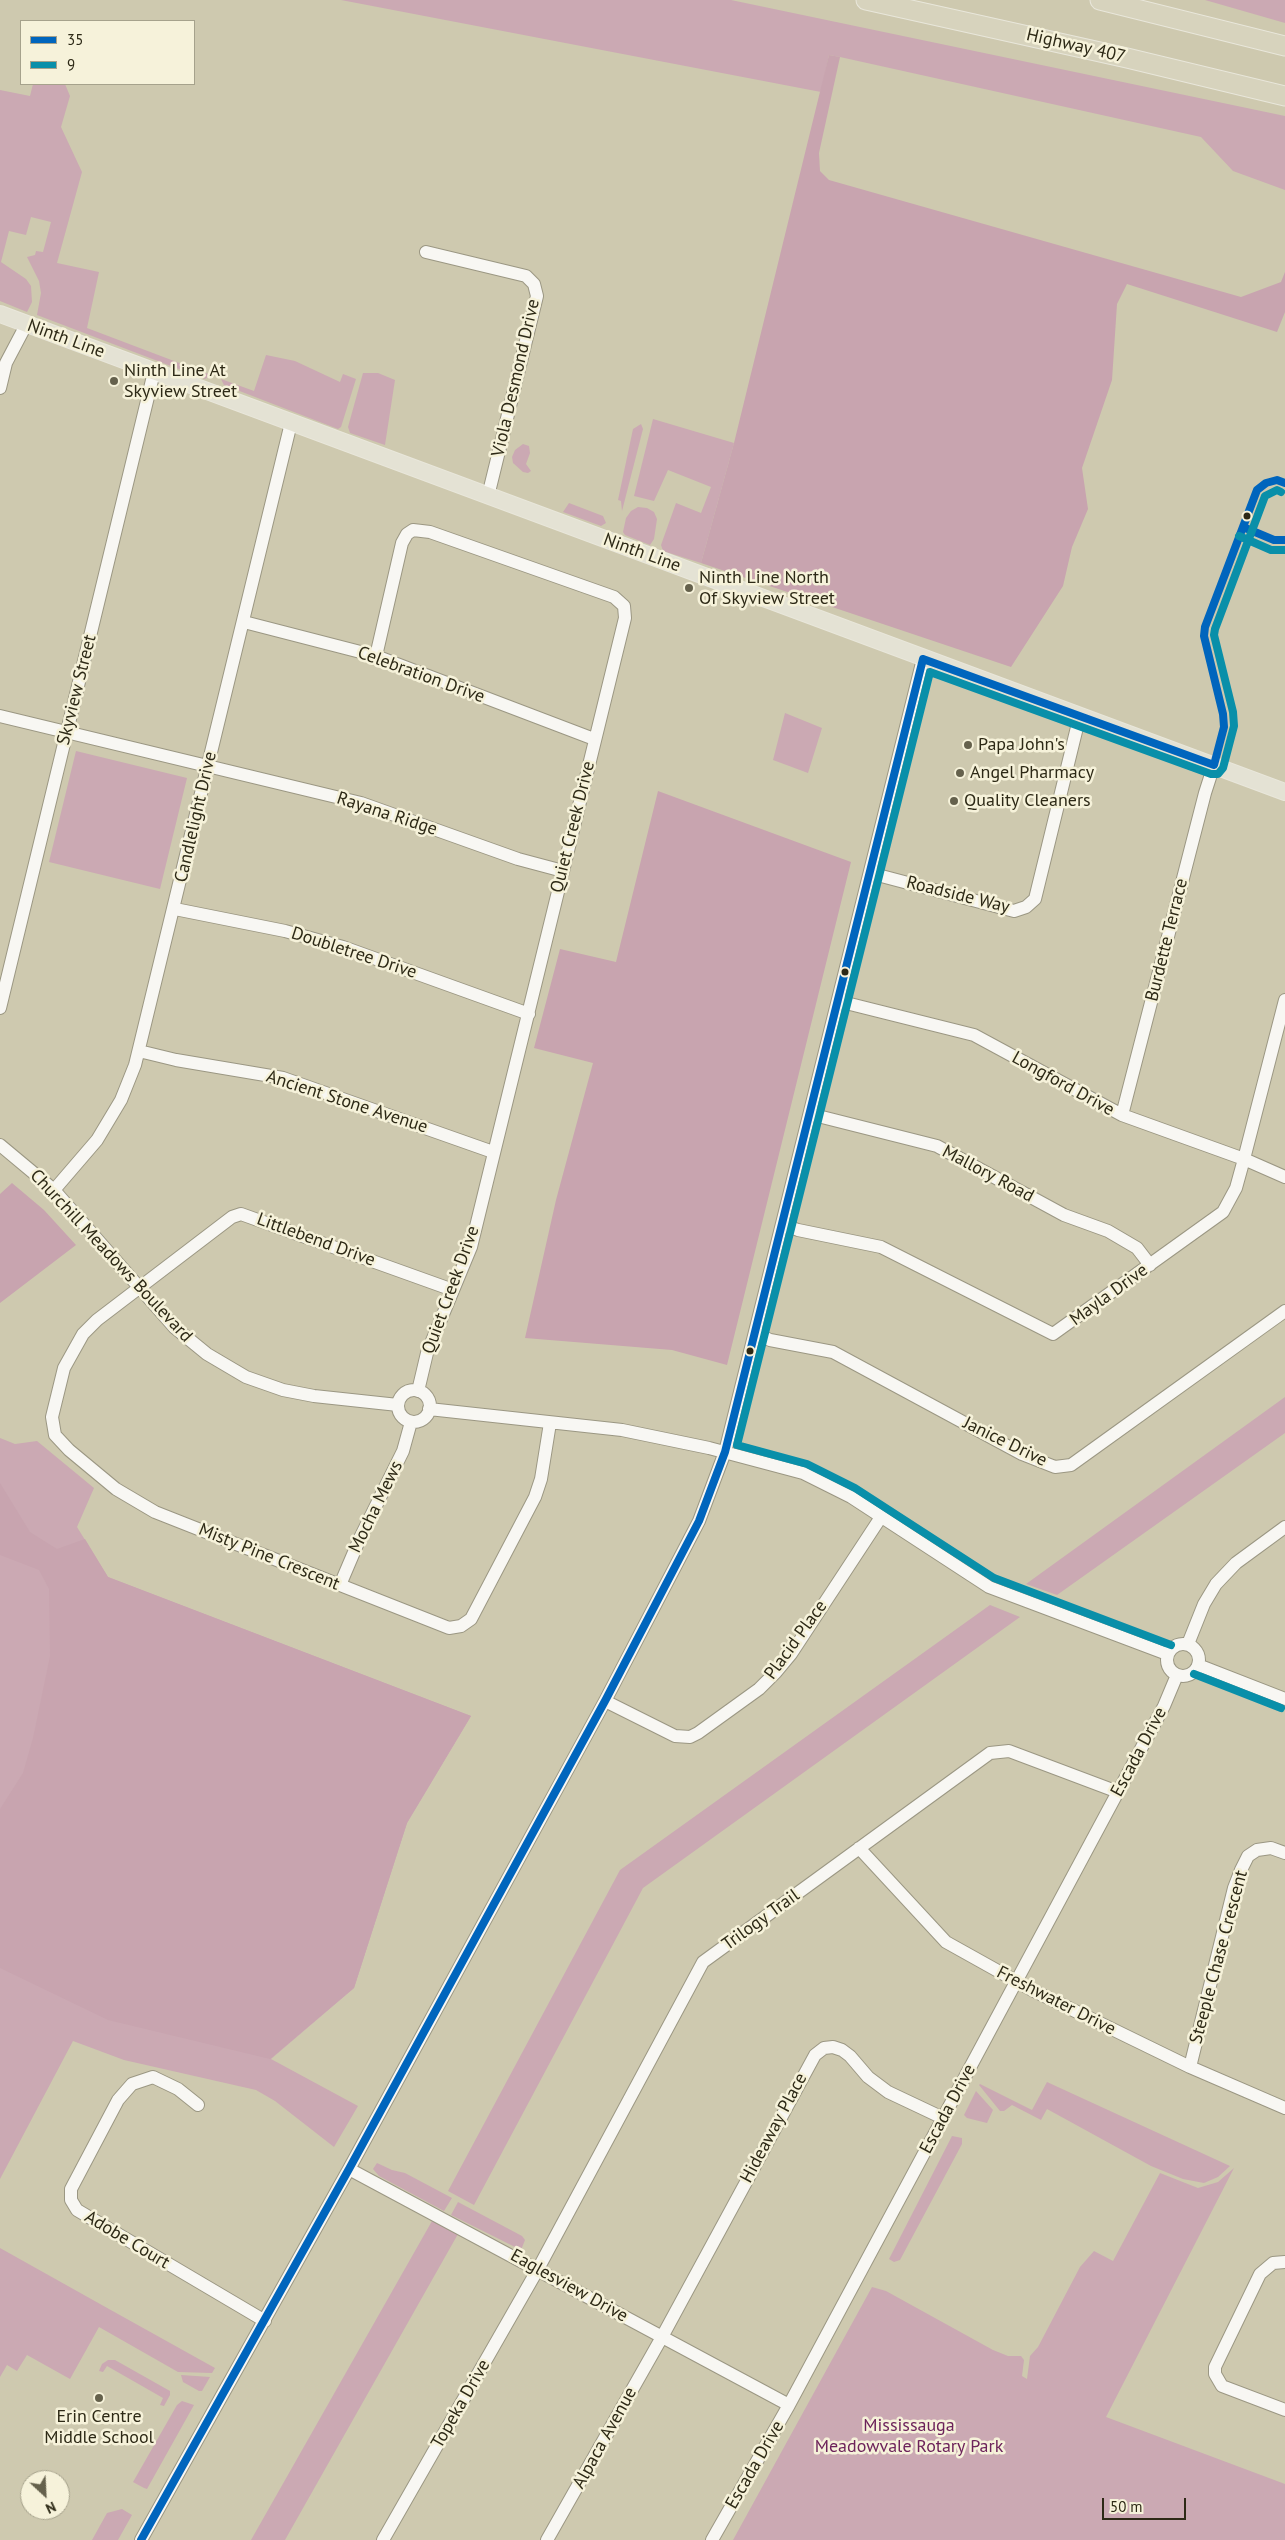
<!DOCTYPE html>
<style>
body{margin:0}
#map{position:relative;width:1285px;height:2540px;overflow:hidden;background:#cec9af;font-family:"PT Sans",sans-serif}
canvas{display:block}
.legend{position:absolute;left:20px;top:20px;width:175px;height:65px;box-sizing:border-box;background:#f6f2da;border:1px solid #a6a28c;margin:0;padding:6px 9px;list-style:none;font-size:15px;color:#2d2916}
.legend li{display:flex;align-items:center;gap:10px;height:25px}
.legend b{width:25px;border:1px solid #a6a28c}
.north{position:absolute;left:20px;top:2470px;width:50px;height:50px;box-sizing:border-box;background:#f6f2da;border:1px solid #a6a28c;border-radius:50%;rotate:155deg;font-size:14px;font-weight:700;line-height:20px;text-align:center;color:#2d2916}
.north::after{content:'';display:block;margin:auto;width:18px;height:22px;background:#65614c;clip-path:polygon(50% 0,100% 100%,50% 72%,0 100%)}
.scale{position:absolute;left:1102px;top:2498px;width:84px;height:22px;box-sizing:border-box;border:2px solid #2d2916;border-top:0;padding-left:6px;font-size:15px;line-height:18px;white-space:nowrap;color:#2d2916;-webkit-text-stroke:4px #f6f2da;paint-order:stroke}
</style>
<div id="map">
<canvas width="1285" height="2540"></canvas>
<ul class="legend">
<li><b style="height:6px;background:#0065bd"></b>35</li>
<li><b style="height:6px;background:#098fa9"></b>9</li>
</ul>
<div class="north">N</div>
<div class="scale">50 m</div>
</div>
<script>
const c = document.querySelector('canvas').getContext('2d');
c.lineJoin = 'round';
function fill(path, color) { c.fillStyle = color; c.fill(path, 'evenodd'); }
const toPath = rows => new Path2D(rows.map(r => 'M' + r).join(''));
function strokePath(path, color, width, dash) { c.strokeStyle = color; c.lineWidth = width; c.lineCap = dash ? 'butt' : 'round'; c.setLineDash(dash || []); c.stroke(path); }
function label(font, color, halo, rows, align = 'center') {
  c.font = font + ' "PT Sans",sans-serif'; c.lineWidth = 5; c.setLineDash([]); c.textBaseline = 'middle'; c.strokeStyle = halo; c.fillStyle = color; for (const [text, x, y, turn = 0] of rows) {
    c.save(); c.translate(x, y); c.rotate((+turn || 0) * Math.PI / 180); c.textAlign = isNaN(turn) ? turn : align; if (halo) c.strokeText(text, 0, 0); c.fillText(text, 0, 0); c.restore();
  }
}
fill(toPath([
 [341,0,731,0,1285,116,1285,190,1233,171,1201,137,840,57,829,55,821,92],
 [1205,0,1285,0,1285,23],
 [33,84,65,84,70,96,61,127,82,172,57,263,99,272,87,328,211,375,205,379,37,315,41,293,39,281,27,257,35,255,36,251,43,252,51,222,31,217,26,235,9,231,1,262,26,279,31,286,32,302,27,312,0,301,0,90,30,96],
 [266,355,295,361,340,382,343,374,356,379,341,427,338,429,224,385,221,379,254,391],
 [363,373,378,373,395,380,385,445,350,433,348,427],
 [653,419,734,443,701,563,663,551,661,545,676,503,701,513,711,487,668,470,654,501,634,496],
 [641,424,643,429,622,511,621,501,618,500,633,429],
 [523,444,529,446,530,453,526,464,531,471,528,473,523,472,513,463,512,457,515,450],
 [569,503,603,516,606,523,601,526,563,512],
 [638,507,647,508,654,512,657,519,654,539,650,545,625,535,623,532,626,518,631,511],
 [785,713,822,728,808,773,773,760],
 [76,751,187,778,160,889,49,862],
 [1285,1397,1285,1433,1057,1595,1026,1584],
 [0,1438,15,1444,37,1441,94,1488,77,1527,108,1577,471,1716,407,1823,354,1988,271,2059,358,2106,334,2147,275,2101,256,2090,124,2060,73,2041,0,2179],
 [990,1605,1020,1617,643,1888,474,2205,448,2191,620,1870],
 [1047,2082,1230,2166,1218,2177,1204,2183,1183,2179,1151,2166,1047,2109,1041,2120,1012,2105,1004,2111,1000,2111,979,2085,980,2084,1032,2110],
 [976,2091,993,2110,987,2123,967,2118,964,2115],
 [952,2136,962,2138,962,2144,900,2260,894,2262,889,2259],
 [377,2163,392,2170,405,2173,452,2198,444,2211,379,2176,373,2169],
 [1234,2168,1106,2417,1285,2484,1285,2540,733,2540,872,2287,886,2291,993,2350,1008,2356,1021,2356,1024,2360,1022,2376,1027,2379,1030,2356,1038,2347,1080,2267,1094,2251,1113,2261,1160,2173,1198,2188,1218,2182],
 [458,2202,522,2236,525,2240,521,2250,451,2215],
 [432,2221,458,2234,285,2540,251,2540],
 [0,2248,109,2309,215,2368,212,2373,178,2372,99,2327,70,2379,27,2355,17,2371,7,2365,0,2377],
 [108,2360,115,2360,170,2391,170,2395,164,2406,160,2405,163,2398,107,2366,103,2372,99,2371,102,2364],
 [181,2375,210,2377,202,2391,199,2391,183,2382],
 [182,2401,194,2405,147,2489,144,2488,133,2482,177,2405],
 [122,2509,132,2515,118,2540,92,2540,107,2513]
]), '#cba9b3');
fill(toPath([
 [829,55,840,57,819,153,820,171,829,180,1241,297,1281,282,1285,272,1285,312,1277,332,1127,284,1117,304,1112,380,1082,468,1088,509,1072,547,1063,586,1011,667,701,563,734,443],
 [658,791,851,862,727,1365,672,1350,525,1338,556,1200,593,1063,534,1048,560,949,616,962],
 [12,1183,44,1210,76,1245,0,1303,0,1194],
 [0,1483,30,1532,57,1549,85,1539,108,1577,471,1716,407,1823,354,1988,270,2059,108,2020,0,1968,0,1809,23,1773,33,1738,50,1656,49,1589,39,1570,0,1555]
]), '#c8a4af');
const minor = toPath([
 [426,252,526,276,534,284,537,296,488,496],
 [0,388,6,363,26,325],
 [244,622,376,656,594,739],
 [376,656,402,543,407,534,413,530,430,532,614,597,624,606,625,618,471,1247,427,1353,418,1391],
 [0,716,361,803,518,859,563,871],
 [870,873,1014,911,1026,907,1035,899,1080,715],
 [175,909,285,931,343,947,529,1014],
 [838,1001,974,1035,1122,1115,1244,1159,1285,1177],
 [0,1008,154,372],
 [139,1051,176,1060,283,1078,493,1152],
 [810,1114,937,1146,1064,1215,1108,1231,1137,1248,1150,1265],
 [1122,1115,1205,793,1214,765],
 [0,1145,54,1190,174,1327,207,1354,246,1377,283,1390,314,1396,398,1405],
 [54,1190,97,1140,121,1100,135,1065,291,423],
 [782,1224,798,1230,881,1247,1053,1334,1223,1212,1236,1188,1244,1159,1285,1000],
 [453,1290,241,1214,232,1217,97,1320,83,1334,64,1368,52,1417,55,1435,69,1450,116,1489,155,1512,449,1628,461,1626,471,1619,535,1497,541,1479,550,1423],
 [755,1333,770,1340,833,1352,1022,1454,1055,1467,1071,1465,1285,1311],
 '398 1406a16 16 0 1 1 32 0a16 16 0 1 1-32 0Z',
 [429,1409,622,1430,709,1448,803,1473,851,1497,989,1587,1167,1654],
 [340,1585,360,1538,403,1451,411,1422],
 '1167 1660a16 16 0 1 1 32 0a16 16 0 1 1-32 0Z',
 [1188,1644,1204,1604,1216,1584,1236,1563,1285,1527],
 [1198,1665,1285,1699],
 [605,1701,675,1736,690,1737,698,1733,759,1689,776,1672,791,1654,881,1517],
 [859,1848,946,1942,1032,1990,1190,2067,1285,2108],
 [1190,2067,1234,1888,1241,1870,1248,1856,1257,1850,1271,1848,1285,1853],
 [198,2105,178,2089,153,2077,132,2084,118,2100,71,2189,71,2200,77,2210,265,2321],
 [349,2169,789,2405],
 [1285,2262,1273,2263,1260,2274,1215,2367,1215,2374,1222,2386,1285,2410],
 [141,2540,349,2169,605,1701,699,1521,725,1452,923,659],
 [383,2540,538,2269,703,1962,990,1753,1009,1751,1118,1792],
 [547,2540,662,2337,815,2055,824,2048,833,2047,842,2050,850,2056,868,2077,888,2092,943,2118],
 [712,2540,789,2405,1164,1706,1177,1675]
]);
const major = toPath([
 [0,314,1285,792]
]);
const highway = toPath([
 [866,0,1127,58,1285,96],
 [1100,0,1285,46]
]);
strokePath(minor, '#9b9783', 14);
strokePath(major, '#e9e7db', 18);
strokePath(highway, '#e9e7db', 21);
strokePath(minor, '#f8f7f3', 12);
strokePath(major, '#e4e2d4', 16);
strokePath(highway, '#d7d3bd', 19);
strokePath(toPath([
 [1243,527,1274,540,1285,540],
 [141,2540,349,2169,605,1701,699,1521,725,1452,923,659,1214,765,1224,727,1223,714,1204,636,1205,627,1257,490,1266,483,1277,480,1285,483]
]), '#0065bd', 8);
strokePath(toPath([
 [1239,536,1271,550,1285,550],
 [1171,1645,994,1578,855,1488,807,1464,737,1445,930,672,1211,774,1218,774,1223,768,1234,726,1233,712,1214,635,1215,629,1265,496,1277,490,1281,492],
 [1194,1674,1281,1708]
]), '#098fa9', 8);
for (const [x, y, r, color] of [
 [114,381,5,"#65614c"],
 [1247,516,4.5,"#2d2916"],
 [689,588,5,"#65614c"],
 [968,745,5,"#65614c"],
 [960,773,5,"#65614c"],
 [954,801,5,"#65614c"],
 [845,972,4.5,"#2d2916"],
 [750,1351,4.5,"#2d2916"],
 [99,2398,5,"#65614c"]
]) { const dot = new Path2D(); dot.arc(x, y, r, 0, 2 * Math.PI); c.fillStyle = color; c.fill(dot); strokePath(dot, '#f6f2da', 2); }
label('18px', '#2d2916', '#f6f2da', [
 ["Highway 407",1076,46,13],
 ["Ninth Line",66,339,20],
 ["Viola Desmond Drive",516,378,-77],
 ["Ninth Line",642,553,20],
 ["Celebration Drive",421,675,20],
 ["Skyview Street",77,690,-76],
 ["Rayana Ridge",387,814,18],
 ["Candlelight Drive",196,817,-77],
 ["Quiet Creek Drive",573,827,-76],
 ["Roadside Way",958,895,14],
 ["Burdette Terrace",1167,940,-76],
 ["Doubletree Drive",354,953,18],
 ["Longford Drive",1063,1084,29],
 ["Ancient Stone Avenue",347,1102,18],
 ["Mallory Road",988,1174,28],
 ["Littlebend Drive",316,1240,20],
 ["Churchill Meadows Boulevard",111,1256,47],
 ["Quiet Creek Drive",451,1290,-70],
 ["Mayla Drive",1109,1295,-36],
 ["Janice Drive",1005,1442,26],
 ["Mocha Mews",376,1507,-64],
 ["Misty Pine Crescent",269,1557,22],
 ["Placid Place",796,1640,-54],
 ["Escada Drive",1139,1752,-62],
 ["Trilogy Trail",761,1920,-36],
 ["Steeple Chase Crescent",1219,1957,-75],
 ["Freshwater Drive",1056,2001,27],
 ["Escada Drive",948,2109,-62],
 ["Hideaway Place",774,2128,-62],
 ["Adobe Court",127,2240,31],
 ["Eaglesview Drive",569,2286,29],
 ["Topeka Drive",461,2404,-60],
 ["Alpaca Avenue",605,2438,-61],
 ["Escada Drive",755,2465,-60]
]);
label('18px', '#2d2916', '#f6f2da', [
 ["Ninth Line At",124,371],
 ["Skyview Street",124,392],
 ["Ninth Line North",699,578],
 ["Of Skyview Street",699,599],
 ["Papa John's",978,745],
 ["Angel Pharmacy",970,773],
 ["Quality Cleaners",964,801],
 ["Erin Centre",99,2417,"center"],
 ["Middle School",99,2438,"center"]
], 'left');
label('18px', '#6c225a', '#f6f2da', [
 ["Mississauga",909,2426],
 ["Meadowvale Rotary Park",909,2447]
]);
</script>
